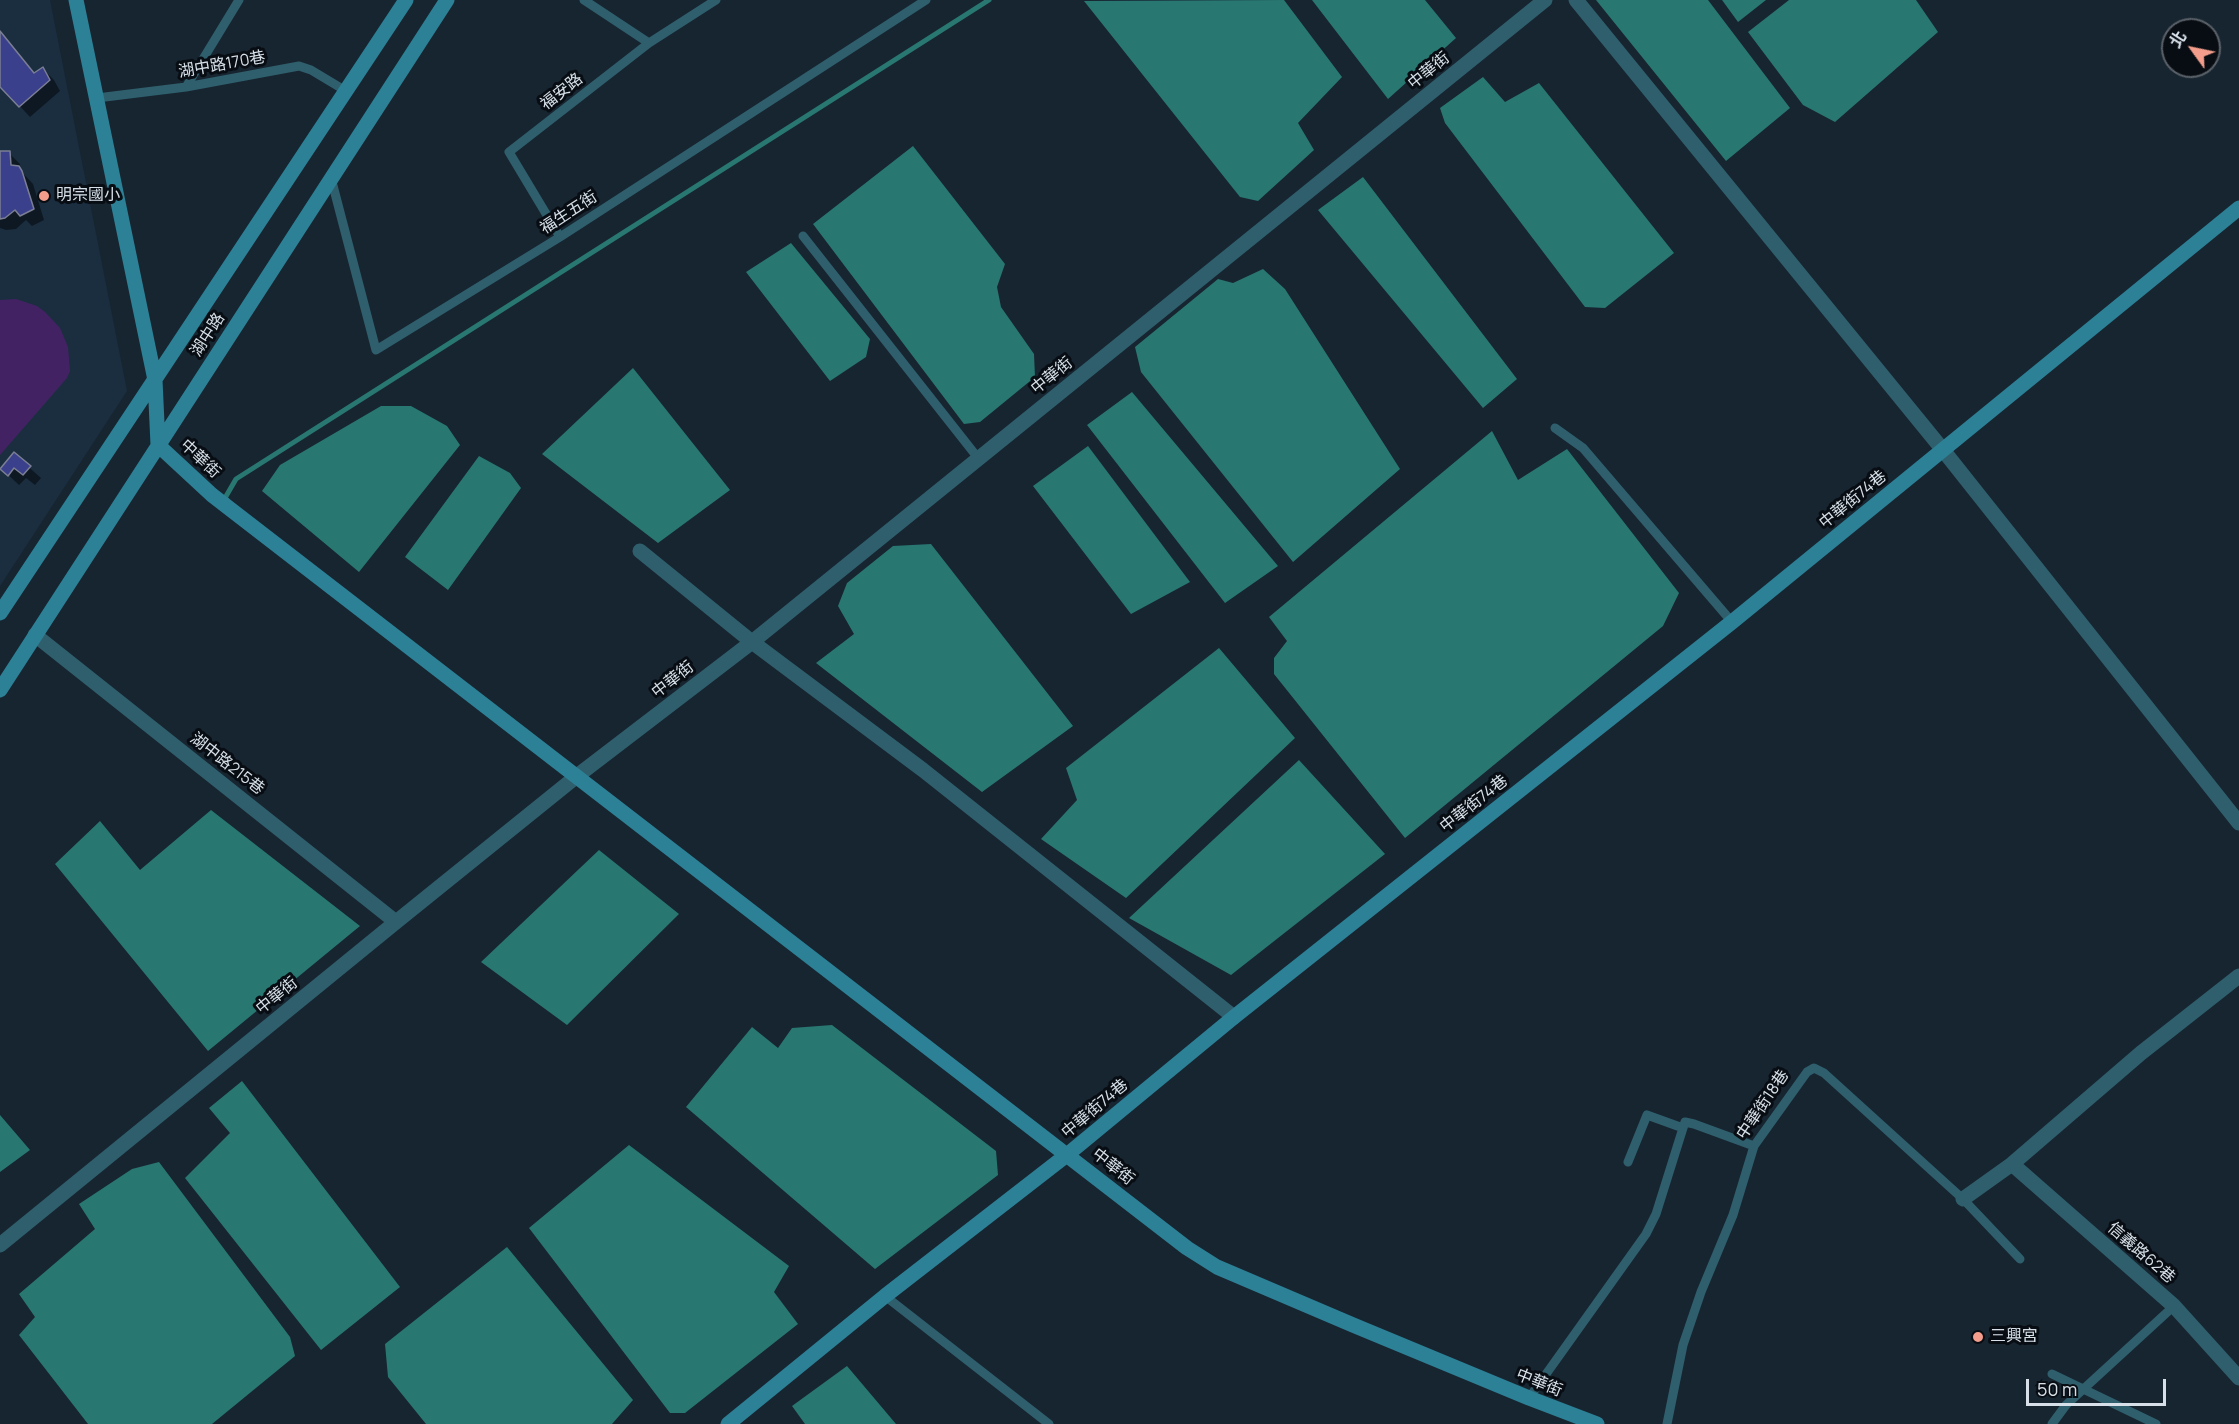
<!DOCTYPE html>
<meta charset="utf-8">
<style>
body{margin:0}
#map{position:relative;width:2239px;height:1424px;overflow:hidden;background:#172531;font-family:Manrope,"Noto Sans TC",sans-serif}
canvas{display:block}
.north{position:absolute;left:2161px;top:18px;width:60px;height:60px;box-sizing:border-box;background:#080d13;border:2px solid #5b6168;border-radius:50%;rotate:303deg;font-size:16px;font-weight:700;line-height:24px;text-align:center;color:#d7e0e8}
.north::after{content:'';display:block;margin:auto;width:21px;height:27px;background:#f49d8c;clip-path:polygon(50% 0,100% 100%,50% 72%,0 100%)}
.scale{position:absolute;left:2026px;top:1379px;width:140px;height:27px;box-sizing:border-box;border:3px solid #d7e0e8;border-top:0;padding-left:8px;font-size:18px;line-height:21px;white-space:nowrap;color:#d7e0e8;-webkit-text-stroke:4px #080d13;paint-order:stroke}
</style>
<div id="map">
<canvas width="2239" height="1424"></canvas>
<div class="north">北</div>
<div class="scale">50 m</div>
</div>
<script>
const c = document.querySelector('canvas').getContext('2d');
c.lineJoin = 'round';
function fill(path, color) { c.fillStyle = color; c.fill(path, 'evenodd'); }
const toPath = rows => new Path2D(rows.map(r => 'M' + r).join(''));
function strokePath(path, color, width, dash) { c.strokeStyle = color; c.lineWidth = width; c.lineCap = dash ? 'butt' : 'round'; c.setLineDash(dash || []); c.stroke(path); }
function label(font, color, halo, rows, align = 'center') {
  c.font = font + ' Manrope,"Noto Sans TC",sans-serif'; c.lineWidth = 6; c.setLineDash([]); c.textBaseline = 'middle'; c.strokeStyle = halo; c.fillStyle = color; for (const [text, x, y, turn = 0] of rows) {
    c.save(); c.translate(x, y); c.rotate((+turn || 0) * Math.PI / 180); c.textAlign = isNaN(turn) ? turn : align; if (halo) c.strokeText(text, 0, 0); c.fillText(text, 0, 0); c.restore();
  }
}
fill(toPath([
 [0,0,50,0,127,391,0,586]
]), '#1b2e40');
fill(toPath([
 [16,299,37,306,45,312,60,328,68,347,70,371,67,378,0,455,0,300]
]), '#432263');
fill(toPath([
 [1284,0,1342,77,1298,123,1314,150,1258,201,1240,197,1084,1],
 [1312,0,1425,0,1456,38,1388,99],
 [1596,0,1708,0,1790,108,1726,161],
 [1722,0,1766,0,1738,22],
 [1789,0,1916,0,1938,32,1835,122,1803,105,1748,32],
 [1483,77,1505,102,1539,83,1674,253,1605,308,1585,307,1445,123,1440,108],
 [913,146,1005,264,997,287,1001,307,1034,354,1035,377,980,422,964,424,813,224],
 [1363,177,1517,379,1483,408,1318,210],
 [791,243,870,339,866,357,830,381,746,272],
 [1263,269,1285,289,1400,469,1293,562,1141,372,1135,347,1218,279,1233,283],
 [633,368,730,490,658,543,542,454],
 [1132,392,1278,566,1225,603,1087,425],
 [381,406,411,406,447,426,460,445,359,572,262,491,280,465],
 [1492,431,1518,480,1567,449,1679,593,1663,626,1405,838,1274,674,1274,658,1287,641,1269,617],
 [1088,446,1190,582,1131,614,1033,486],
 [479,456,510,473,521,488,448,590,405,557],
 [931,544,1073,726,982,792,816,663,854,634,838,606,847,583,893,546],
 [1219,648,1295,738,1126,898,1041,839,1077,800,1066,768],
 [1299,760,1385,854,1231,975,1129,918],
 [211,810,360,926,208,1051,55,864,100,821,140,870],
 [599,850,679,914,567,1025,481,962],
 [832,1025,996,1151,998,1175,875,1269,686,1107,752,1027,778,1048,792,1028],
 [242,1081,400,1287,321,1350,185,1178,230,1133,209,1108],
 [0,1115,30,1150,0,1172],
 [629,1145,789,1266,774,1292,798,1324,685,1413,670,1413,529,1228],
 [159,1162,290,1337,295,1356,212,1424,88,1424,19,1335,35,1317,19,1294,95,1229,79,1204,132,1169],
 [507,1247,633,1400,612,1424,426,1424,388,1377,385,1344],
 [847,1366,896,1424,805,1424,792,1406]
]), '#297771');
fill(toPath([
 [0,32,35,74,43,69,54,80,60,91,30,117,0,85],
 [0,152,9,153,20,164,21,171,33,184,44,220,32,226,26,220,16,229,6,230,0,228],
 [14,454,41,478,35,485,26,478,19,485,1,468]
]), '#0007');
strokePath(toPath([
 [228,501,225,498,236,479,989,0]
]), '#297771', 5);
const building = toPath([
 [0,31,34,73,43,67,50,80,19,107,0,87,0,31],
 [0,151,10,151,11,165,19,166,22,171,34,209,20,216,15,210,5,218,0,219,0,151],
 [14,452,31,466,23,475,14,468,8,476,0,469,14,452]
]);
fill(building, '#3a408c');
strokePath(building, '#7b7f93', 1.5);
strokePath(toPath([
 [584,0,649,43],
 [186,87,239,0],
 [97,98,186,87,299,66,311,70,346,91],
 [331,178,376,350,560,237,926,0],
 [803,236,978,458],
 [560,237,509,152,649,43,716,0],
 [1555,428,1583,448,1732,622],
 [1628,1162,1647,1115,1683,1128,1685,1122,1694,1124,1754,1146],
 [885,1296,1049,1424],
 [2052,1374,2156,1424],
 [1529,1398,1646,1234,1656,1214,1683,1128],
 [1667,1424,1683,1345,1701,1292,1733,1215,1754,1146,1807,1072,1814,1068,1824,1073,1963,1199,2020,1259],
 [2052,1424,2066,1405,2174,1306]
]), '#2f5f6c', 9);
strokePath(toPath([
 [1576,0,1943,450,2239,823],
 [640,551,752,642,923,770,1234,1017],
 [35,635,396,922],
 [2012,1164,2174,1306,2239,1378],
 [1963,1199,2012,1164,2141,1053,2239,976],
 [0,1245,396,922,577,776,752,642,1545,0]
]), '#2f5f6c', 15);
strokePath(toPath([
 [76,0,155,380,158,445,212,495,1187,1248,1217,1267,1353,1325,1529,1398,1597,1424],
 [0,613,406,0],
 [0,690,447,0],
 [728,1424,885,1296,1068,1154,1234,1017,1732,622,2239,208]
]), '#2c8196', 15);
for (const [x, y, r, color] of [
 [44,196,6,"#f49d8c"],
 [1978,1337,6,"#f49d8c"]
]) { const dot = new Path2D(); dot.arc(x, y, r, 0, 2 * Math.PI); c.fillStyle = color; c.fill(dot); strokePath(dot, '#080d13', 2); }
label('16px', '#d7e0e8', '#080d13', [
 ["湖中路170巷",222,65,-10],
 ["中華街",1429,71,-39],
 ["福安路",562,92,-38],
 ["福生五街",569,213,-33],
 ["湖中路",208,335,-57],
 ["中華街",1052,376,-39],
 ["中華街",200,459,43],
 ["中華街74巷",1853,500,-39],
 ["中華街",673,680,-38],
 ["湖中路215巷",227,764,38],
 ["中華街74巷",1474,804,-38],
 ["中華街",277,996,-39],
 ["中華街18巷",1763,1105,-56],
 ["中華街74巷",1095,1109,-40],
 ["中華街",1113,1167,38],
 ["信義路62巷",2141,1253,41],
 ["中華街",1539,1383,22]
]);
label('16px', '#d7e0e8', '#080d13', [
 ["明宗國小",56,196],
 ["三興宮",1990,1337]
], 'left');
</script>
